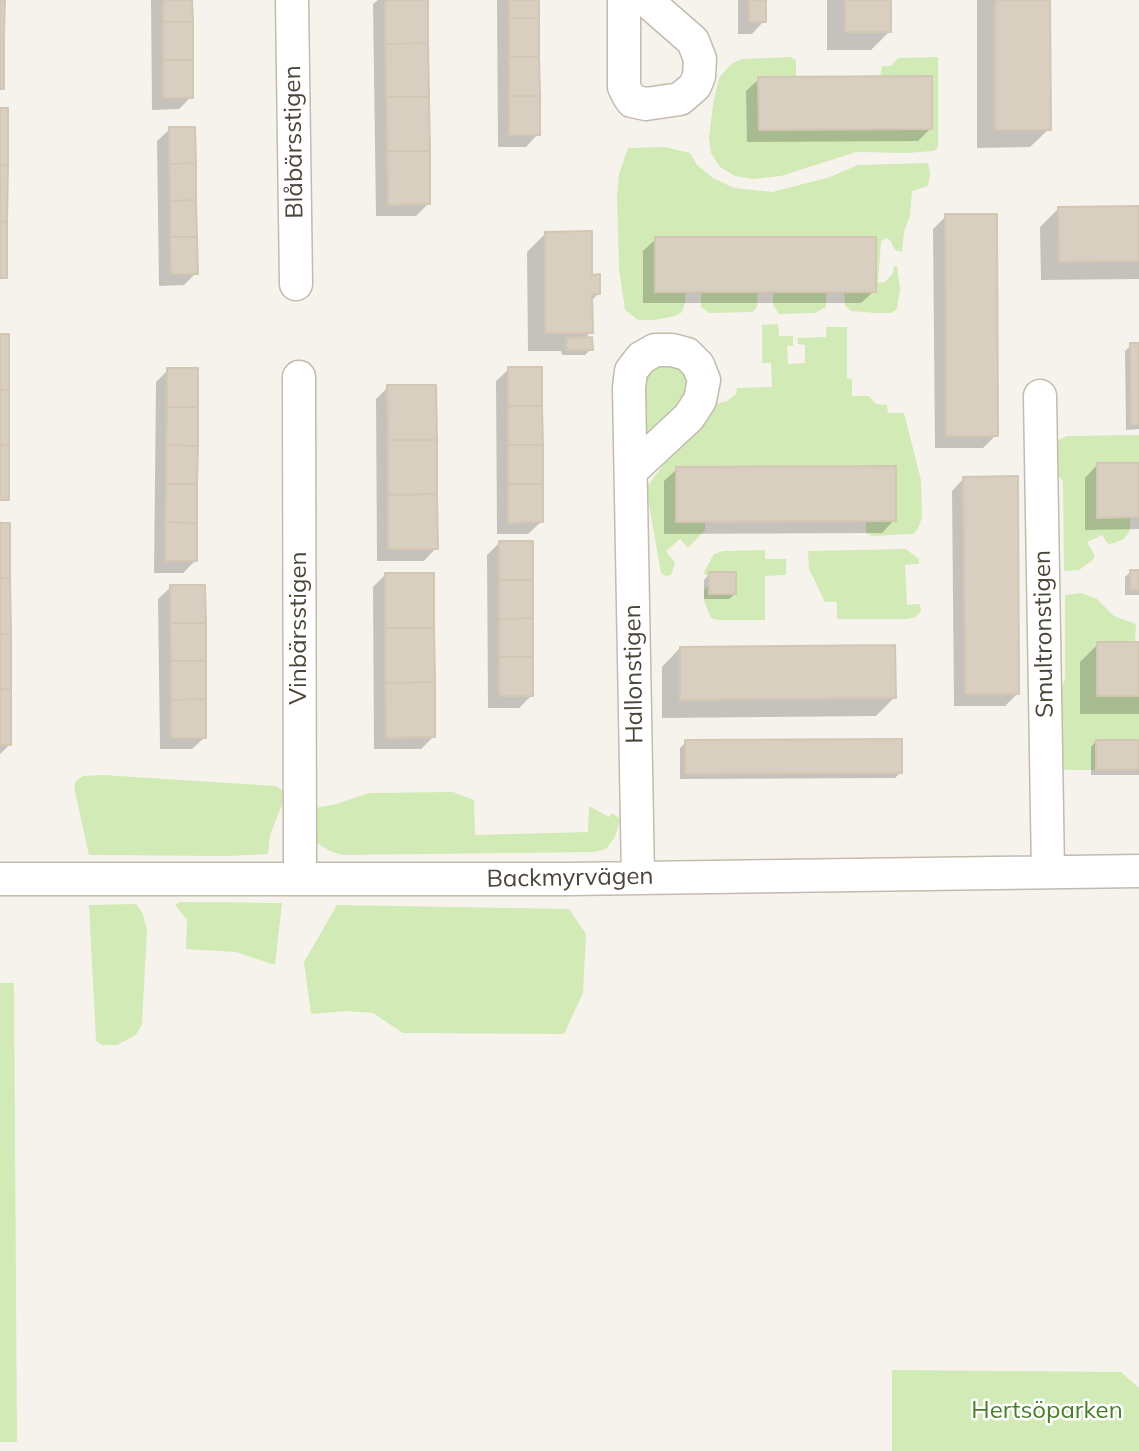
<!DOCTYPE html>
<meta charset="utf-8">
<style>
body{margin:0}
canvas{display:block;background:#f6f3ec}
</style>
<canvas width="1139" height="1451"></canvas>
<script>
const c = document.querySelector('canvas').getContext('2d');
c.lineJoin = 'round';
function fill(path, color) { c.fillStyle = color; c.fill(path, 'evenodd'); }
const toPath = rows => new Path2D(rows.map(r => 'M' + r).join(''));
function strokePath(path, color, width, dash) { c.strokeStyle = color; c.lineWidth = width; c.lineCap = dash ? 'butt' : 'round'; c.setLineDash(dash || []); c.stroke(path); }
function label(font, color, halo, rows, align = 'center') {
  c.font = font + ' Mulish,sans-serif'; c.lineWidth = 5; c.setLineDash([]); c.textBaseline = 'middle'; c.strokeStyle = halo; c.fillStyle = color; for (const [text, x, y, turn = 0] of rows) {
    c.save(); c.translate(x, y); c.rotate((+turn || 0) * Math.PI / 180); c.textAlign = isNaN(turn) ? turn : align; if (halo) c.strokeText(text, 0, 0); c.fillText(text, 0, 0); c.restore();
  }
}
fill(toPath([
 [791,57,796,60,796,77,758,77,759,130,932,129,932,76,880,76,882,66,891,66,898,58,938,57,938,148,933,151,907,153,856,152,781,176,753,179,735,176,720,167,711,153,709,137,713,104,719,78,731,64,742,59],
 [665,147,690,153,697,165,713,178,734,188,772,192,830,177,858,165,928,163,930,173,928,186,912,191,910,216,904,232,902,252,895,250,890,240,886,238,881,241,878,283,885,282,893,273,894,266,897,266,900,289,897,309,891,313,876,313,851,311,845,306,844,292,875,237,656,237,655,291,686,292,685,303,682,312,675,316,655,320,638,320,625,310,619,268,617,196,619,174,628,148],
 [701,292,758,292,757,307,753,312,709,313,701,307],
 [773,292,826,292,826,307,815,313,779,314,773,305],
 [778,324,779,336,793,336,793,346,787,346,788,364,805,363,805,345,798,344,797,338,826,337,826,327,847,327,847,378,852,379,852,396,869,396,876,404,887,405,888,413,904,413,921,480,922,517,919,526,914,534,872,536,866,533,866,521,896,521,895,466,676,467,676,522,705,522,705,530,688,548,680,539,666,551,675,563,671,575,665,576,661,573,646,488,675,449,679,450,705,419,711,405,727,401,736,394,737,388,772,387,771,363,762,363,762,325],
 [680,363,692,393,644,442,642,378,656,364],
 [1139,435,1139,463,1097,464,1097,518,1130,518,1130,530,1124,539,1115,543,1108,544,1102,535,1087,542,1095,556,1093,560,1079,570,1064,571,1063,481,1055,472,1056,441,1067,436],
 [906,549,919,559,919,564,905,565,907,605,920,604,921,611,916,617,907,619,837,619,837,602,825,602,809,569,808,551],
 [765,550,765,559,786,559,786,575,765,576,765,620,718,620,711,618,704,601,704,590,706,587,709,587,709,594,736,594,736,572,709,572,709,575,705,575,704,572,714,554,723,551],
 [1081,593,1097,599,1114,616,1136,624,1135,642,1097,696,1139,696,1139,740,1096,740,1096,770,1066,770,1061,767,1057,690,1063,685,1065,677,1065,595],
 [103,775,276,786,283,791,283,802,270,835,268,854,229,856,89,855,74,787,76,781,83,776],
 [453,792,474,800,475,835,588,832,589,806,609,817,612,813,619,818,619,824,615,837,606,849,593,852,342,855,330,851,317,843,311,833,310,809,336,804,369,793],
 [180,902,282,903,275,965,235,952,186,949,187,920,175,905],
 [136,904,142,912,147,929,142,1024,136,1035,117,1045,102,1045,96,1041,89,905],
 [337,905,569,909,586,934,583,993,564,1034,403,1033,373,1013,347,1011,311,1014,304,962],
 [0,983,14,983,17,1442,0,1442],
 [892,1370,1121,1372,1139,1388,1139,1451,892,1451]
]), '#d2eab5');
fill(toPath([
 [151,0,191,0,191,97,179,109,152,110],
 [378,0,426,0,429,203,416,216,376,216,373,4],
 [497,0,537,0,538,134,526,147,498,147],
 [738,0,764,0,764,21,752,34,738,34],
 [827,0,890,0,890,31,871,50,827,50],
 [977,0,1048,0,1049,129,1030,147,977,148],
 [759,79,931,128,918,141,747,142,746,91],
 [170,129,196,273,184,285,159,286,157,141],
 [1139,207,1139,279,1041,280,1040,227,1058,209],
 [946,216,996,435,983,448,935,448,933,229],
 [546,233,590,276,599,293,590,302,591,332,584,339,591,349,585,355,562,355,561,351,528,351,527,252],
 [656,239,874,291,861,303,643,303,643,251],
 [1131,345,1139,345,1139,429,1126,430,1125,351],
 [509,369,541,522,528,534,497,534,496,381],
 [168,370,195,561,183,573,154,573,156,382],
 [388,387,436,548,424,561,377,561,376,399],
 [1097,465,1139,465,1139,529,1085,530,1085,478],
 [677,469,894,520,882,533,664,534,664,481],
 [964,478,1018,693,1005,706,954,706,952,491],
 [0,525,10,744,0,754],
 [499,543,532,695,519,708,488,708,487,555],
 [1131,571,1139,572,1139,595,1125,595,1125,577],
 [709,574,735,594,729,599,704,599,704,580],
 [385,575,434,736,421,749,374,749,373,587],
 [171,587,205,737,192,749,160,749,158,599],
 [1098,644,1139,644,1139,714,1080,714,1080,662],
 [680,648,894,698,876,716,662,718,662,667],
 [1096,741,1139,741,1139,775,1091,775,1091,747],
 [686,742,901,772,895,778,680,779,680,748]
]), '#0003');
const building = toPath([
 [0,0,5,0,4,35,0,35,0,0],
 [163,0,192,0,193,22,163,22,163,0],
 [385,0,428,0,428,43,385,44,385,0],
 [509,0,539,0,539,18,509,18,509,0],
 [749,0,766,0,766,22,749,22,749,0],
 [845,0,891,0,891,32,845,32,845,0],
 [995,0,1050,0,1051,130,995,130,995,0],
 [509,18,539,18,539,57,509,57,509,18],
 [163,22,193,22,193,60,163,60,163,22],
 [0,35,4,35,4,89,0,89,0,35],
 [428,43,429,97,386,97,385,44,428,43],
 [509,57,539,57,540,96,509,96,509,57],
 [163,60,193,60,193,98,163,98,163,60],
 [932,76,932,129,759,130,758,77,932,76],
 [509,96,540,96,540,135,509,135,509,96],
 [386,97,429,97,430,151,387,151,386,97],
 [0,108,8,108,8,165,0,165,0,108],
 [169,127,195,127,196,163,169,164,169,127],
 [387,151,430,151,430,204,388,205,387,151],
 [196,163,196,200,170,201,169,164,196,163],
 [0,165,8,165,7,222,0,221,0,165],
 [196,200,197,237,170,237,170,201,196,200],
 [1139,206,1139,261,1059,262,1058,207,1139,206],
 [945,214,997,214,998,436,946,436,945,214],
 [0,221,7,222,7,278,0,278,0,221],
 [592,231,592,275,600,274,600,294,592,294,593,333,545,333,545,232,592,231],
 [170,237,197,237,198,274,171,274,170,237],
 [655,237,876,237,876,292,655,292,655,237],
 [0,334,9,334,9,390,0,390,0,334],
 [592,337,593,350,567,350,566,338,592,337],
 [1130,343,1139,343,1139,424,1131,425,1130,343],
 [508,367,542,367,542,406,508,406,508,367],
 [167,368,198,368,198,407,167,407,167,368],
 [387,385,436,385,437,440,388,440,387,385],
 [0,390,9,390,9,445,0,445,0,390],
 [508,406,542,406,543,445,508,445,508,406],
 [167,407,198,407,198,446,166,445,167,407],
 [388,440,437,440,437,494,388,495,388,440],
 [0,445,9,445,9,500,0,500,0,445],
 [166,445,198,446,197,484,166,484,166,445],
 [508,445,543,445,543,484,508,484,508,445],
 [1097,463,1139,463,1139,517,1097,518,1097,463],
 [896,466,896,521,676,522,676,467,896,466],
 [1018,476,1019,694,965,694,963,477,1018,476],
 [166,484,197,484,197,523,165,522,166,484],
 [508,484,543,484,543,522,508,523,508,484],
 [437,494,438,549,388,549,388,495,437,494],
 [165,522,197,523,197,561,165,561,165,522],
 [0,523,10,523,10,578,0,578,0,523],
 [499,541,533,541,533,580,499,580,499,541],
 [1130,570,1139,570,1139,590,1130,590,1130,570],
 [709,572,736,572,736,594,709,594,709,572],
 [385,573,434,573,434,628,385,628,385,573],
 [0,578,10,578,11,634,0,634,0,578],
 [499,580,533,580,533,618,499,619,499,580],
 [170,585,205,585,206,623,170,623,170,585],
 [533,618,533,657,499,657,499,619,533,618],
 [170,623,206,623,206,661,171,661,170,623],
 [385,628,434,628,435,682,385,683,385,628],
 [0,634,11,634,11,689,0,689,0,634],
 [1097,642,1139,642,1139,696,1097,696,1097,642],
 [895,645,896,698,680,700,680,647,895,645],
 [499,657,533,657,533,696,499,696,499,657],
 [171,661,206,661,206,699,171,700,171,661],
 [435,682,435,737,386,738,385,683,435,682],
 [0,689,11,689,11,745,0,745,0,689],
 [206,699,206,738,171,738,171,700,206,699],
 [902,739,902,773,685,774,685,740,902,739],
 [1096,740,1139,740,1139,769,1096,770,1096,740]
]);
fill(building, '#d8cfc1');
strokePath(building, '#d3c7b4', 2);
const minor = toPath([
 [292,0,296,284],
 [624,0,624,87,628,95,632,101,646,104,680,99,695,86,699,76,700,59,693,41,646,0],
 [299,377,300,879],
 [1040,396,1048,872],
 [631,471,689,417,700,400,704,380,698,365,687,354,672,350,655,350,641,358,631,371,629,388,638,877],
 [0,879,569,879,1139,871]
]);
strokePath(minor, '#c2bbae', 35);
strokePath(minor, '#fff', 32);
label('24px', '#4b4439', '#fff', [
 ["Blåbärsstigen",294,142,-91],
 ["Vinbärsstigen",299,628,-90],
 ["Smultronstigen",1044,634,-91],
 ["Hallonstigen",634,674,-91],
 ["Backmyrvägen",570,878,-1]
]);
label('24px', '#4a7f2a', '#fff', [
 ["Hertsöparken",1047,1411]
]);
</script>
